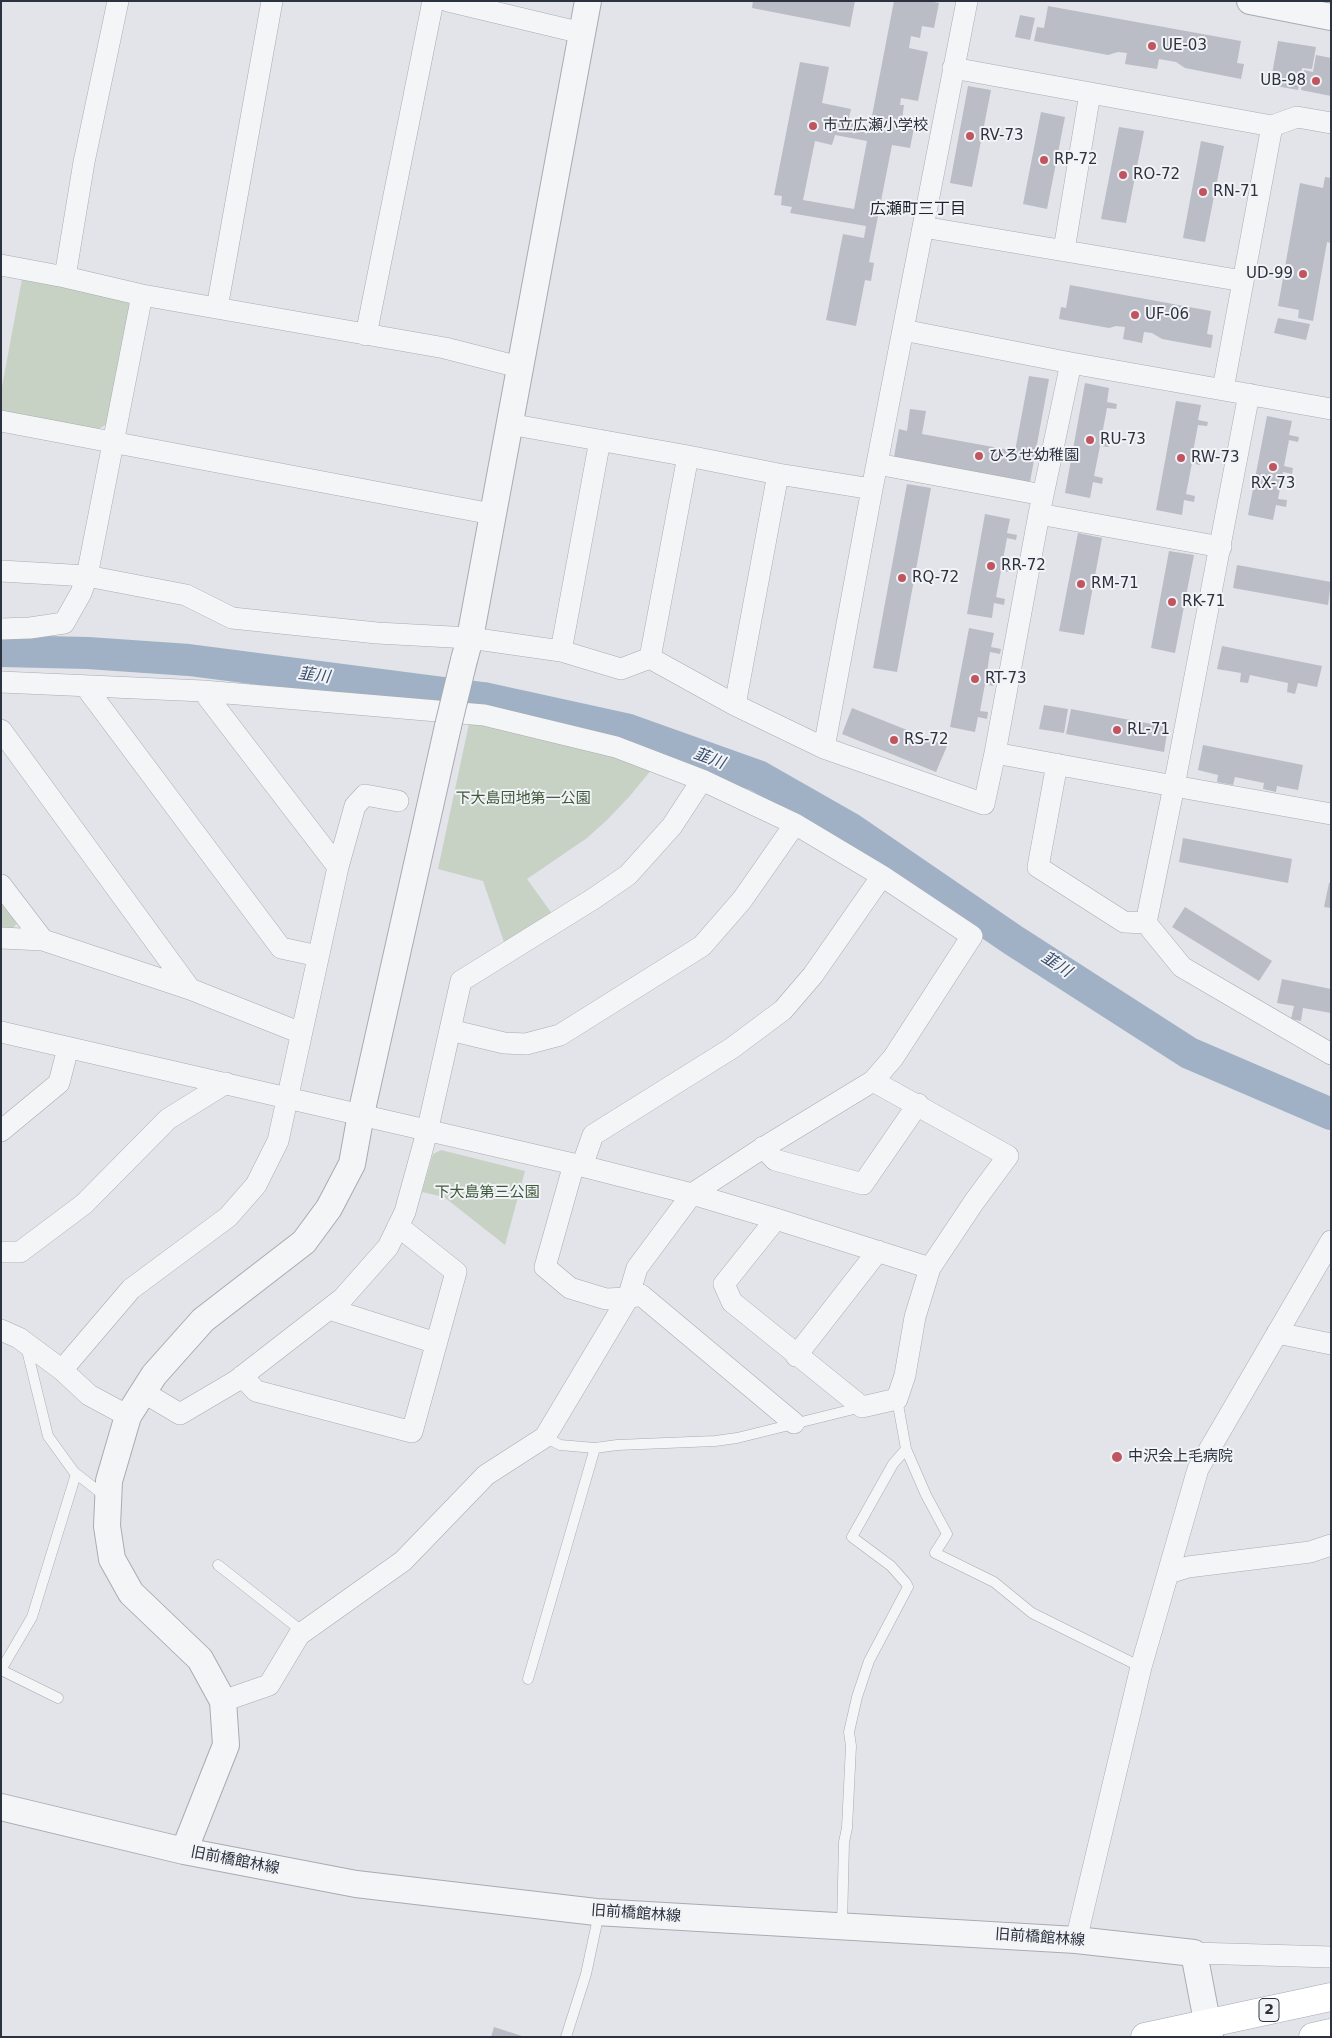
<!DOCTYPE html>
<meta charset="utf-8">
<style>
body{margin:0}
#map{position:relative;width:1332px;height:2038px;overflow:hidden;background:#e2e4e9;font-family:"DejaVu Sans",sans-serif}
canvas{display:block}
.frame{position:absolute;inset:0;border:2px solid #2c323f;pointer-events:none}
</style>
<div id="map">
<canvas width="1332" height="2038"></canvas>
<div class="frame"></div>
</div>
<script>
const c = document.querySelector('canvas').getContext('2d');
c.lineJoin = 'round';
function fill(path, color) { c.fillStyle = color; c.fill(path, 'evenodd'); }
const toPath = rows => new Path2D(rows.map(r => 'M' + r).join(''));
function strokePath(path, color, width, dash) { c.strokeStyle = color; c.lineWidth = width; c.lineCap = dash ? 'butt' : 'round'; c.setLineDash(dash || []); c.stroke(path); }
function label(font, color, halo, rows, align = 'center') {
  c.font = font + ' "DejaVu Sans","Noto Sans JP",sans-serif'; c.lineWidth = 4; c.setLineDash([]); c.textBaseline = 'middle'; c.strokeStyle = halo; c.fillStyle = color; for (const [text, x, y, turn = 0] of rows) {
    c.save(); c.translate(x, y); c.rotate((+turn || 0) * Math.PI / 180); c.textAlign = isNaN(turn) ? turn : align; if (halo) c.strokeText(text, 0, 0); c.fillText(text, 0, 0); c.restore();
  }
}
fill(toPath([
 [22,279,125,298,131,306,107,424,95,431,1,412,1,392],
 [470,719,490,720,652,769,629,797,607,820,587,838,527,879,553,915,505,945,483,881,438,869],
 [1,897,20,920,10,931,1,928],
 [441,1150,525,1171,505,1245,444,1197,422,1192,433,1154]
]), '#c7d2c4');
strokePath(toPath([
 [1,651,88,653,189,660,483,698,629,730,758,776,851,829,1013,940,1189,1053,1331,1114]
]), '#a1b1c5', 32);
fill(toPath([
 [753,1,855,1,850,27,752,8],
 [894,1,929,1,939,3,934,28,922,26,920,38,911,36,909,48,928,52,918,101,901,98,900,105,904,105,902,120,915,123,910,148,892,145,869,262,874,263,871,281,865,280,856,326,826,320,843,234,864,238,866,226,790,213,792,207,781,205,782,196,774,195,800,62,829,67,822,103,851,109,848,122,870,126],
 [835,135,867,141,854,209,803,200,815,141,832,145],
 [1048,6,1241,41,1237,63,1244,64,1241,79,1185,68,1176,62,1159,59,1157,69,1125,64,1127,53,1118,52,1108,55,1034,41,1037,27,1044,28],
 [1020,15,1035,18,1030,40,1015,37],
 [1278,41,1316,47,1312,69,1302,68,1298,90,1270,85],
 [1316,55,1331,58,1331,96,1301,90,1304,70,1313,72],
 [968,86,991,90,972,187,950,183],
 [1041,112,1065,117,1047,209,1023,204],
 [1119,127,1144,131,1126,223,1101,219],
 [1201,141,1224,146,1205,242,1183,238],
 [1325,177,1331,178,1331,243,1327,242,1313,321,1298,318,1299,310,1278,306,1300,183,1323,188],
 [1070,285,1211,311,1207,334,1213,335,1211,348,1162,339,1152,333,1144,332,1142,343,1123,339,1125,327,1116,326,1109,328,1059,319,1061,307,1066,308],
 [1278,318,1310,324,1306,340,1274,333],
 [1029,376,1049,379,1030,482,894,457,899,429,907,431,910,409,926,411,922,434,1015,451],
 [1085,383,1109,388,1107,402,1117,404,1116,409,1107,408,1101,440,1110,441,1109,447,1100,446,1094,476,1103,478,1102,484,1093,482,1090,498,1065,493],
 [1176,401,1201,405,1198,420,1208,422,1207,426,1198,425,1192,457,1201,459,1200,465,1192,463,1186,494,1195,496,1194,502,1184,500,1182,515,1156,510],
 [1267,416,1292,421,1289,435,1299,437,1298,442,1289,440,1284,466,1293,468,1292,474,1283,472,1278,499,1287,500,1286,507,1276,505,1273,520,1248,515],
 [907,484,931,488,897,672,873,668],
 [985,514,1010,519,1007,533,1017,535,1016,540,1007,538,1002,565,1011,566,1010,572,1001,571,996,597,1005,599,1004,605,994,603,992,618,967,614],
 [1078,533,1102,538,1084,635,1059,631],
 [1169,551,1194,555,1175,653,1151,648],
 [1237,565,1331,582,1328,605,1233,588],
 [969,628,994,633,991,647,1001,649,1000,654,990,652,986,679,995,680,993,686,985,684,980,711,988,712,987,719,978,717,975,732,950,727],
 [1222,646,1322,666,1317,687,1298,683,1295,694,1287,692,1288,683,1250,675,1248,683,1240,682,1241,673,1217,669],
 [1044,705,1068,709,1064,733,1039,729],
 [852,708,947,746,936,772,842,734],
 [1071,709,1168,727,1164,752,1066,734],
 [1203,745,1303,765,1298,790,1277,786,1276,792,1263,789,1264,783,1235,777,1233,785,1217,782,1218,775,1198,770],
 [1183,838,1292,859,1288,883,1179,862],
 [1329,883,1331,883,1331,908,1324,907],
 [1185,907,1272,961,1259,981,1172,927],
 [1282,979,1331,989,1331,1013,1303,1008,1301,1021,1291,1019,1294,1006,1277,1003],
 [494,2027,522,2036,522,2037,491,2037]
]), '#babdc5');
const service = toPath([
 [26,1346,48,1436,74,1472,106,1497],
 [897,1399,906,1449,926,1495,947,1534,935,1553,994,1582,1032,1613,1141,1667],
 [545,1437,560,1445,595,1448,617,1445,715,1441,737,1438,862,1407],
 [218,1565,303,1632],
 [1,1670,32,1617,76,1474],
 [1,1670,58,1698],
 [528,1679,595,1448],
 [842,1925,844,1842,847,1828,851,1746,849,1732,857,1697,869,1661,908,1587,906,1583,891,1566,852,1537,893,1464,906,1449],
 [566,2037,586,1974,599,1913]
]);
const minor = toPath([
 [448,1,582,33],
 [953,68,1272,126,1297,117,1331,123],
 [923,227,1243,281],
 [1064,250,1090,93],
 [1,265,65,277,142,295,445,348,519,367],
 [65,277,84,162,118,1],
 [217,308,272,1],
 [903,330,1071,363,1331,409],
 [366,335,433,1],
 [1071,363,1039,514,995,753,1174,786,1146,923,1182,967,1331,1054],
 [1223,389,1272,126],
 [1249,394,1174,786,1331,814],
 [1,421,492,514],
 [509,424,688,456,778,474,872,489],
 [877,464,1043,495],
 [1039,514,1221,547],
 [1,571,87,576,186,595,232,618,377,633,470,638,561,651,621,669,650,658,735,705,824,748,872,489,967,1],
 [1,629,30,628,64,623,81,593,87,576,142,295],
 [561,651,600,440],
 [650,658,688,456],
 [1,682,203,691,484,715,616,747,702,780,795,824,882,876,972,936,893,1058,873,1081,1008,1156,974,1202,930,1268,776,1219,692,1194,582,1166,1,1032],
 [85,686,281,948,318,956],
 [735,705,778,474],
 [1,730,190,989],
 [824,748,984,804,995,753],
 [1057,764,1038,867,1124,922,1146,923],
 [338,867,355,806,365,795,398,801],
 [1,885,43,940],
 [1,938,43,940,190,989,301,1033],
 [450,1030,504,1043,526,1044,560,1035,702,946,742,900,795,824],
 [1,1131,59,1083,68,1048],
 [763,1147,775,1160,863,1184,918,1104],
 [574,1164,545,1267,570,1288,606,1299,628,1298,641,1295,794,1423],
 [582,1166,593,1135,732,1048,783,1010,813,975,882,876],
 [776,1219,724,1284,732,1302,862,1407,897,1399,905,1375,915,1317,930,1268],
 [1,1252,20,1252,84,1204,168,1119,226,1083],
 [329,1309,436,1343],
 [1,1330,19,1338,62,1370,89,1395,128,1416],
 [1277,1333,1331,1344],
 [796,1356,878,1251],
 [62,1370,131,1289,228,1217,256,1185,278,1141,338,867,203,691],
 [242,1376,256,1391,412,1432,456,1272,398,1226],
 [143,1392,180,1414,236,1381,343,1298,388,1247,405,1212,427,1132,461,981,593,899,628,875,672,826,702,780],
 [1169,1573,1188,1567,1310,1552,1331,1545],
 [223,1701,269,1685,299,1635,403,1561,486,1475,545,1437,628,1298,637,1268,692,1194,758,1151,873,1081],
 [1076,1940,1141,1667,1198,1469,1331,1241],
 [1194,1953,1331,1957]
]);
const tertiary = toPath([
 [1250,1,1331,17],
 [464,660,470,638,588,1],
 [1,1807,184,1851,356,1884,596,1912,1076,1940,1194,1953,1210,2037],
 [184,1851,226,1745,223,1701,200,1659,131,1593,112,1559,107,1526,109,1481,128,1416,154,1375,203,1320,304,1242,329,1208,352,1164,361,1114,448,726]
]);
const primary = toPath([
 [1145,2037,1331,1997],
 [1313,2037,1331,2033]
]);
strokePath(service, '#a8abb3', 11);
strokePath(minor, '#a8abb3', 22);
strokePath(tertiary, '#a8abb3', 28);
strokePath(primary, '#a2a8b3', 29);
strokePath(service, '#f4f5f7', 10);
strokePath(minor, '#f4f5f7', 21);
strokePath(tertiary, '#f4f5f7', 26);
strokePath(primary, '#fff', 28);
const tertiaryBridge = toPath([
 [448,726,464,660]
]);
strokePath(tertiaryBridge, '#a8abb3', 28, []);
strokePath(tertiaryBridge, '#f4f5f7', 26);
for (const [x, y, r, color] of [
 [1152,46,5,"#c05560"],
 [1316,81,5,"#c05560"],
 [813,126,5,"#c05560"],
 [970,136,5,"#c05560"],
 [1044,160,5,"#c05560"],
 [1123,175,5,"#c05560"],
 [1203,192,5,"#c05560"],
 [1303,274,5,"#c05560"],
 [1135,315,5,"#c05560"],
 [1090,440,5,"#c05560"],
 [979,456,5,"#c05560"],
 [1181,458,5,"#c05560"],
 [1273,467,5,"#c05560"],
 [991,566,5,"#c05560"],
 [902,578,5,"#c05560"],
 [1081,584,5,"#c05560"],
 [1172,602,5,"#c05560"],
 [975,679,5,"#c05560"],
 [1117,730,5,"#c05560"],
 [894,740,5,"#c05560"],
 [1117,1457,6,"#c05560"]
]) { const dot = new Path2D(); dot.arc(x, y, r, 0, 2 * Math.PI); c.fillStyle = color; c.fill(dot); strokePath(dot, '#f1f3f6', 2); }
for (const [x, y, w] of [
 [1269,2010,20]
]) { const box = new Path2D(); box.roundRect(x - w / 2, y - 11.5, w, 23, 4); c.fillStyle = '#f1f3f6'; c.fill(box); strokePath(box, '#2c323f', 1); }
label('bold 14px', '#2c323f', null, [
 ["2",1269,2010]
]);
label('15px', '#2c323f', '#f1f3f6', [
 ["UE-03",1162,46],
 ["UB-98",1306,81,"right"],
 ["市立広瀬小学校",823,126],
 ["RV-73",980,136],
 ["RP-72",1054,160],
 ["RO-72",1133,175],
 ["RN-71",1213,192],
 ["UD-99",1293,274,"right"],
 ["UF-06",1145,315],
 ["RU-73",1100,440],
 ["ひろせ幼稚園",989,456],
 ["RW-73",1191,458],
 ["RX-73",1273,484,"center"],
 ["RR-72",1001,566],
 ["RQ-72",912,578],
 ["RM-71",1091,584],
 ["RK-71",1182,602],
 ["RT-73",985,679],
 ["RL-71",1127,730],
 ["RS-72",904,740],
 ["中沢会上毛病院",1128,1457]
], 'left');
label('15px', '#3f593b', '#f1f3f6', [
 ["下大島団地第一公園",523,799],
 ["下大島第三公園",487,1193]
]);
label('15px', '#2c323f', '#f1f3f6', [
 ["旧前橋館林線",235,1861,11],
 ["旧前橋館林線",636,1914,4],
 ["旧前橋館林線",1040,1938,4]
]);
label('16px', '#1e2330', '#f1f3f6', [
 ["広瀬町三丁目",918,210]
]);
label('italic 16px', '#3a4f6e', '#f1f3f6', [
 ["韮川",314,676,7],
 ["韮川",709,759,20],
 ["韮川",1056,965,33]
]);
</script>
